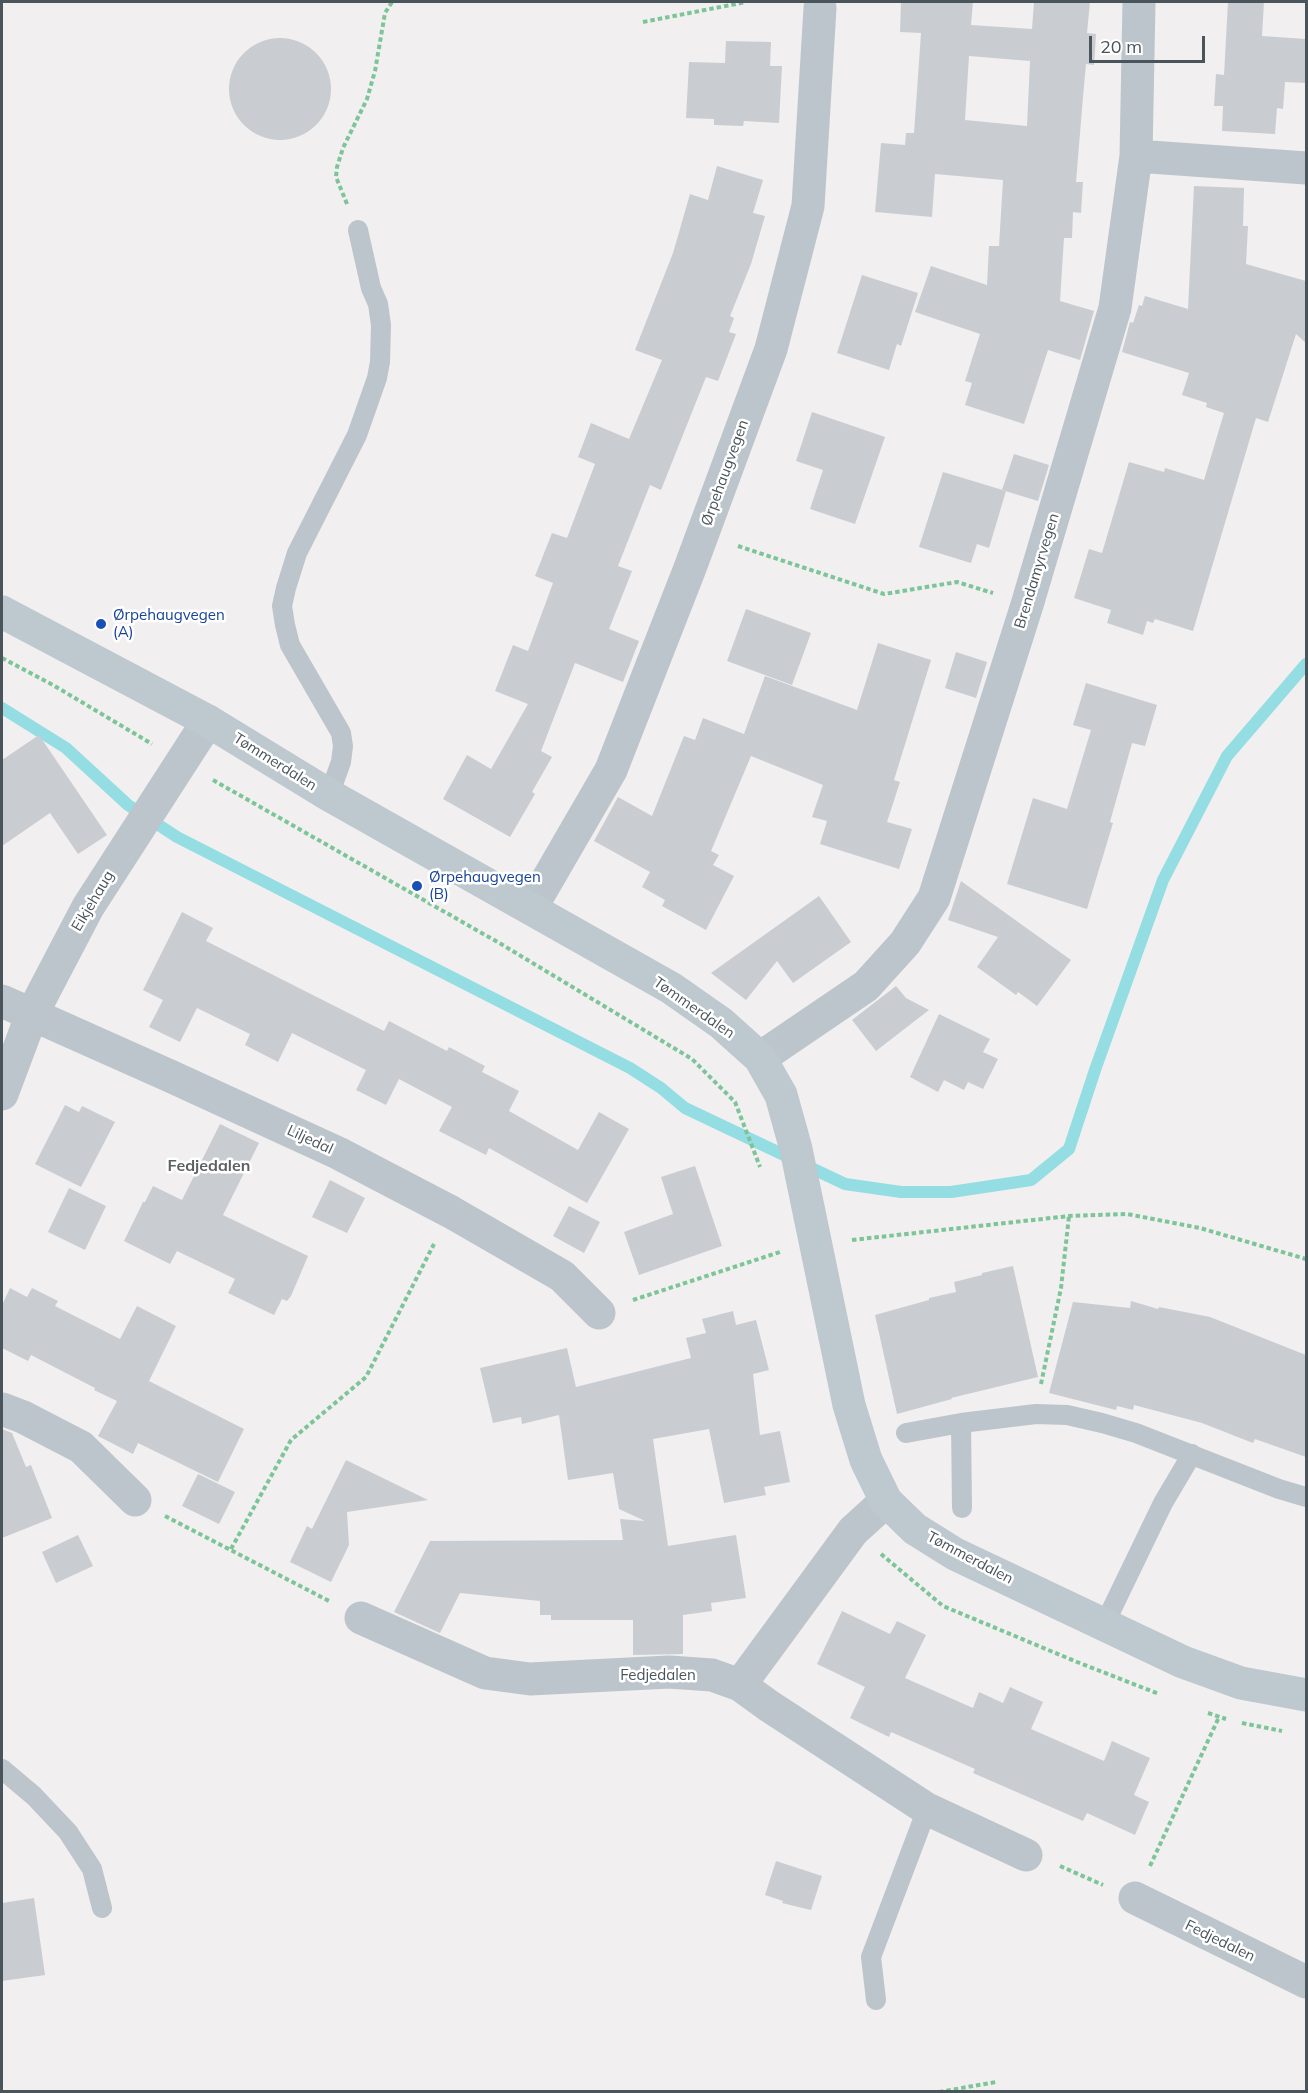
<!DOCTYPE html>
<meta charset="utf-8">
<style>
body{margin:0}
#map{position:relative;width:1308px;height:2093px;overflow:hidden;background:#f1efef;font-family:Mulish,sans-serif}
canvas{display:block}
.frame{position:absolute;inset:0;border:3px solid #49545b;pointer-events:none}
.scale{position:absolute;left:1089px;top:36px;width:116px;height:27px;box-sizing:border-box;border:3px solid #49545b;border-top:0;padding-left:8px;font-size:18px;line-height:21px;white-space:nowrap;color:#49545b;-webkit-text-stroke:4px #fff;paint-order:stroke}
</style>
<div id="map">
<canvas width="1308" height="2093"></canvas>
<div class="frame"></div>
<div class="scale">20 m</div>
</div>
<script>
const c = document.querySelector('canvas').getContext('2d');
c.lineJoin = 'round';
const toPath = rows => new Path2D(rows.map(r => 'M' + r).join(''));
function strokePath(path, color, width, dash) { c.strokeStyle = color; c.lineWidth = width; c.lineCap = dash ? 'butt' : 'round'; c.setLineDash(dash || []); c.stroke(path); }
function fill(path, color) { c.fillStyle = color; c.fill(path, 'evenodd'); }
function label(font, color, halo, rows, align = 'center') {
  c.font = font + ' Mulish,sans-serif'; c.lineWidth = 5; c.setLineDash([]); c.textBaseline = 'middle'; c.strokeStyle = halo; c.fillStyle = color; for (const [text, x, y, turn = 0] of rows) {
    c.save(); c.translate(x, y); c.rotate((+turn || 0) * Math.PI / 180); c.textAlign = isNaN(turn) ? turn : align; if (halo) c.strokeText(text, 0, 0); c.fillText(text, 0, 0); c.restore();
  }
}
strokePath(toPath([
 [2,708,66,748,128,805,177,837,630,1068,661,1088,685,1108,845,1184,901,1192,951,1192,1031,1180,1069,1149,1095,1070,1163,880,1227,756,1306,664]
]), '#93dde3', 12);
fill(toPath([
 [901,2,973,2,971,25,1032,29,1034,2,1090,2,1087,33,1096,34,1094,65,1086,64,1083,97,1076,182,1083,182,1081,213,1073,212,1072,238,1064,238,1060,301,1094,311,1080,360,1048,350,1024,424,965,405,972,383,965,381,980,334,915,312,931,266,987,285,989,246,999,246,1003,180,935,174,932,217,875,212,881,143,905,145,906,133,914,133,921,33,900,32],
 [969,56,1030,61,1027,126,965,120],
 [1228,2,1264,2,1262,36,1306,39,1306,83,1285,82,1283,109,1277,108,1275,134,1222,131,1223,106,1214,106,1216,74,1224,75],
 '229 89a51 51 0 1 1 102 0a51 51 0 1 1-102 0Z',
 [726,41,771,42,770,66,782,66,779,123,744,121,743,126,714,125,714,119,686,118,689,62,725,63],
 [717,166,763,180,753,213,765,216,751,264,730,316,734,318,729,332,736,334,718,381,706,377,661,490,650,485,618,566,632,571,609,629,639,641,623,682,575,663,541,751,552,757,532,792,535,794,510,837,443,799,467,755,491,769,528,704,495,691,513,645,528,651,553,583,535,576,552,533,567,538,595,464,578,457,591,423,629,439,662,360,635,350,673,253,690,194,708,200],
 [1194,186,1244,188,1243,226,1248,226,1246,264,1306,281,1306,343,1296,334,1268,422,1256,418,1193,631,1155,619,1153,623,1147,621,1143,635,1107,623,1111,610,1074,598,1089,549,1102,553,1129,462,1164,472,1165,468,1204,480,1224,413,1206,407,1207,403,1182,395,1189,373,1122,352,1130,322,1133,323,1139,305,1142,306,1145,296,1188,309],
 [862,275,918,293,901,346,897,344,889,370,837,353],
 [812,412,885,437,855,524,810,509,823,470,796,461],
 [1014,454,1049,465,1038,501,1002,490],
 [943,472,1006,491,989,548,977,544,971,563,919,547],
 [746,609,811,633,792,685,727,661],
 [878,643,931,660,894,780,900,782,887,822,912,829,899,869,820,844,827,821,812,817,823,785,751,756,711,851,719,855,713,865,734,876,706,930,662,906,665,900,642,887,650,872,594,841,618,797,652,816,684,736,695,740,703,718,744,734,765,676,857,710],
 [956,652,987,662,976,698,945,688],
 [1086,683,1157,705,1145,746,1132,743,1110,822,1113,823,1087,909,1007,884,1033,798,1067,809,1091,730,1073,725],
 [39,735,107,835,78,854,50,813,2,846,2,760],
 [961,881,1071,960,1037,1006,1018,992,1016,995,977,967,998,937,948,920],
 [819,896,851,942,793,983,777,961,746,1000,711,973],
 [182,912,213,928,206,941,384,1031,389,1021,447,1051,449,1047,485,1066,482,1072,519,1091,509,1111,578,1150,599,1112,629,1129,587,1203,489,1148,486,1155,439,1131,452,1107,399,1079,386,1105,356,1090,366,1070,292,1033,278,1062,245,1045,250,1034,197,1008,180,1042,149,1027,163,1000,143,990],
 [896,986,906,998,929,1010,876,1051,852,1020],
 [939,1014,990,1039,983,1052,998,1059,983,1089,968,1082,964,1090,944,1080,938,1092,910,1077],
 [65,1105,79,1112,82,1106,115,1122,81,1187,35,1164],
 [220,1124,259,1143,223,1215,308,1256,291,1296,287,1301,282,1299,274,1315,228,1293,235,1279,177,1251,170,1264,124,1241,143,1202,145,1202,153,1186,182,1200],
 [695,1166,722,1246,639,1275,624,1232,673,1214,661,1177],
 [330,1180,365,1198,347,1233,312,1217],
 [69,1188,106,1206,85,1250,48,1232],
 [569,1206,600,1222,584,1253,553,1236],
 [1013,1266,1038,1377,951,1398,952,1399,897,1414,875,1315,929,1300,929,1298,956,1292,954,1282,982,1275,982,1273],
 [10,1288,27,1297,32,1288,58,1301,55,1306,120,1339,137,1306,176,1326,149,1381,244,1429,218,1482,138,1443,133,1454,98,1436,117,1401,94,1390,95,1388,31,1355,28,1361,2,1348,2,1305],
 [1131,1301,1158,1309,1159,1307,1210,1317,1306,1355,1306,1457,1255,1439,1253,1443,1202,1423,1134,1405,1133,1410,1117,1406,1116,1410,1049,1393,1073,1302,1130,1308],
 [733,1311,736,1325,756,1320,769,1370,753,1374,760,1435,780,1431,790,1482,764,1487,766,1495,724,1503,709,1429,653,1439,668,1546,736,1535,746,1598,711,1603,712,1611,683,1615,683,1654,633,1655,633,1620,551,1620,551,1615,540,1615,540,1601,460,1593,440,1633,394,1612,430,1541,623,1540,620,1519,645,1521,619,1509,613,1473,568,1480,559,1415,522,1424,521,1417,493,1423,480,1368,567,1348,576,1387,691,1358,686,1338,706,1333,702,1319],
 [2,1429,12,1433,26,1467,31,1465,52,1518,2,1538],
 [346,1460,428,1500,347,1512,349,1545,331,1582,290,1562,307,1526,312,1529],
 [198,1474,235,1492,219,1524,182,1506],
 [78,1535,93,1566,56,1583,42,1552],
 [842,1611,890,1634,897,1621,926,1635,905,1678,973,1708,979,1692,1003,1703,1010,1687,1043,1702,1031,1729,1104,1761,1112,1741,1150,1758,1134,1795,1149,1802,1135,1835,1087,1813,1083,1821,973,1773,975,1769,891,1732,889,1737,850,1718,865,1687,817,1664],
 [776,1861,822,1876,811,1910,782,1903,783,1901,765,1895],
 [34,1898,45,1975,2,1981,2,1903]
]), '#c9cdd1');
strokePath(toPath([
 [643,22,746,2],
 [347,204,336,177,337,167,343,148,367,99,375,71,385,13,392,2],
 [738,546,884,594,957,582,993,593],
 [2,658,53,685,152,744],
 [213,780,501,944,692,1059,735,1102,760,1167],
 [852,1240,1069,1216,1127,1214,1200,1228,1306,1259],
 [633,1300,780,1252],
 [1041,1384,1061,1288,1069,1216],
 [165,1516,331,1602],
 [231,1549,291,1440,366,1377,434,1244],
 [881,1554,943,1606,1077,1662,1159,1694],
 [1208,1713,1226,1719],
 [1242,1723,1282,1731],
 [1060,1866,1103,1885],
 [1150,1866,1219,1717],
 [939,2092,996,2082]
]), '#7dc599', 4, [4.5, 3]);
strokePath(toPath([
 [329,795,341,762,343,746,341,733,290,645,285,625,282,606,286,588,297,553,357,435,377,378,380,362,381,325,378,304,371,288,358,230],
 [961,1423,962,1508],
 [906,1433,961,1423,1036,1414,1067,1415,1102,1423,1136,1433,1279,1489,1306,1497],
 [1105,1623,1163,1503,1192,1454],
 [2,1769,34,1796,68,1832,92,1869,102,1908],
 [876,2000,871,1957,927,1809]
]), '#bcc5cb', 20);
strokePath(toPath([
 [1136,156,1306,168],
 [531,908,611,770,690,568,771,349,808,206,820,8],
 [2,1001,170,1076,338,1153,451,1212,562,1276,599,1313],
 [760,1058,866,986,905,943,934,898,1027,605,1115,308,1136,156,1139,2],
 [2,1094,32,1014,88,907,208,721],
 [2,1409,23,1417,81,1447,135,1500],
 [361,1618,485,1673,530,1679,669,1672,712,1675,740,1685,769,1706,927,1809,1026,1855],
 [740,1685,853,1531,886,1501],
 [1135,1898,1306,1982]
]), '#bcc5cb', 33);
strokePath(toPath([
 [2,612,208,721,329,795,671,988,721,1023,760,1058,781,1095,796,1149,849,1405,866,1460,886,1501,915,1529,955,1554,1183,1662,1241,1683,1306,1695]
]), '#bdc8cf', 33);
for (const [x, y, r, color] of [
 [101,624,6,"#1a4fb4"],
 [417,886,6,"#1a4fb4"]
]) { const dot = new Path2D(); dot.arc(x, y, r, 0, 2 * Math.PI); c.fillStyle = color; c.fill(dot); strokePath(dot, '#fff', 2); }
label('15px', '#49545b', '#fff', [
 ["Ørpehaugvegen",725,473,-70],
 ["Brendamyrvegen",1037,571,-73],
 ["Tømmerdalen",275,762,32],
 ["Eikjehaug",93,901,-59],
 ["Tømmerdalen",694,1008,35],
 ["Liljedal",310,1140,25],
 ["Tømmerdalen",970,1558,28],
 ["Fedjedalen",658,1675],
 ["Fedjedalen",1220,1941,26]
]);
label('15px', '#164399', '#fff', [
 ["Ørpehaugvegen",113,615],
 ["(A)",113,632],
 ["Ørpehaugvegen",429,877],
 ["(B)",429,894]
], 'left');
label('bold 16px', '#5c6063', '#fff', [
 ["Fedjedalen",209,1166]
]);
</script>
